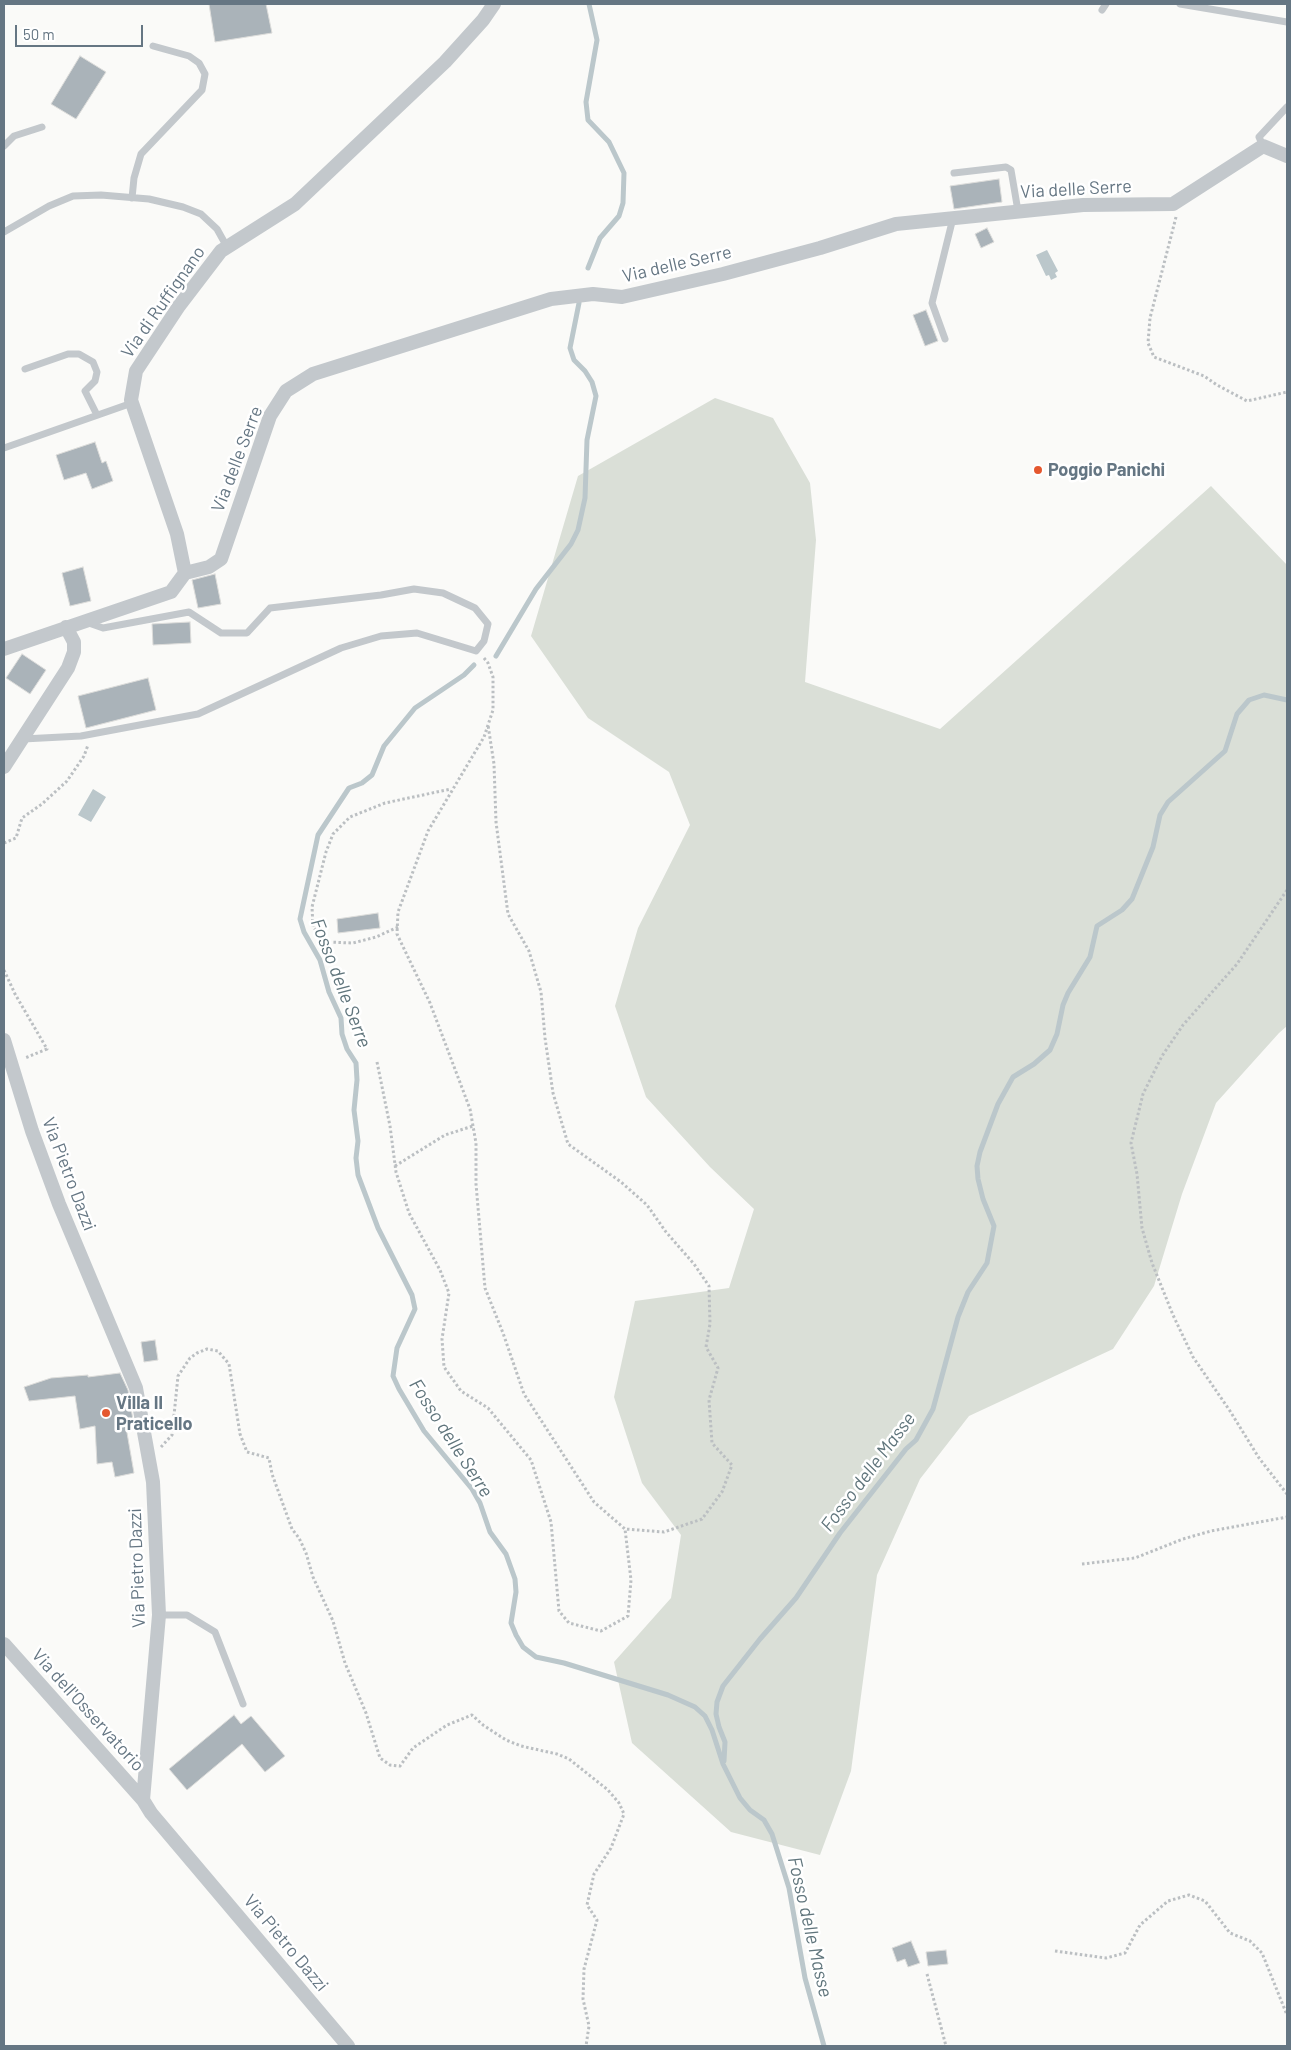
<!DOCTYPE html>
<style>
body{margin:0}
#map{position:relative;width:1291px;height:2050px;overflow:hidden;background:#fafaf8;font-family:Barlow,sans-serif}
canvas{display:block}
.frame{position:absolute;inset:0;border:5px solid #657683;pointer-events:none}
.scale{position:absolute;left:15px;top:25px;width:128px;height:22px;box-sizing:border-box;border:2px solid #657683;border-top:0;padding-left:6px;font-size:15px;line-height:18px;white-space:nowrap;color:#657683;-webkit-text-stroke:4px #fff;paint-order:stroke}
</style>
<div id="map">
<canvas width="1291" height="2050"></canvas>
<div class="frame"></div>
<div class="scale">50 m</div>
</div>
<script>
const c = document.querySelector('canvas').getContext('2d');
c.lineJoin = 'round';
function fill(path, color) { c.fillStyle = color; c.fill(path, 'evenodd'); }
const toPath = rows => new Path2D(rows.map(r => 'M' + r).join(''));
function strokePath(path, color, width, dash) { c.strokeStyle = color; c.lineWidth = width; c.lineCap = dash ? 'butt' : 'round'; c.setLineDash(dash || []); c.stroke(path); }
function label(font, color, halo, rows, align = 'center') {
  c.font = font + ' Barlow,sans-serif'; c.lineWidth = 5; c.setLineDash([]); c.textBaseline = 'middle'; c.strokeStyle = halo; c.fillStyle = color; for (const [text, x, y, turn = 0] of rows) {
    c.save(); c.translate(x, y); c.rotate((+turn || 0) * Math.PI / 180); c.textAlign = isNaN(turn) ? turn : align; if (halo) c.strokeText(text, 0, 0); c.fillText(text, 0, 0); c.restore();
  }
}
fill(toPath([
 [715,398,773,418,810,483,816,540,805,682,940,729,1211,486,1287,565,1287,1026,1279,1033,1216,1103,1182,1194,1154,1286,1113,1349,969,1416,920,1479,877,1575,851,1771,820,1855,731,1832,632,1743,614,1662,671,1598,681,1535,642,1483,614,1397,635,1301,729,1288,754,1209,710,1167,646,1097,615,1006,638,928,690,825,669,772,588,718,531,636,578,476]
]), '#dadfd7');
fill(toPath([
 [1047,250,1058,271,1055,273,1057,277,1051,280,1049,275,1046,276,1036,255],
 [93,789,106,797,91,822,78,815]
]), '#bbc7cb');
strokePath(toPath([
 [588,268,600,238,619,216,623,203,624,173,609,142,588,120,586,102,597,40,589,4],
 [496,656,536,589,571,544,578,530,585,498,587,440,596,396,592,382,585,371,574,360,570,348,579,303],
 [474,665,464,675,415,708,384,746,372,775,362,783,349,788,318,835,300,919,304,932,320,960,329,992,341,1018,342,1034,347,1049,356,1063,357,1080,354,1110,358,1141,356,1158,358,1175,378,1228,412,1295,415,1309,397,1348,393,1376,399,1389,424,1431,472,1489,480,1503,490,1532,506,1554,515,1579,516,1592,511,1623,516,1635,523,1647,536,1657,564,1663,668,1695,695,1707,705,1716,712,1730,723,1764,740,1798,750,1810,764,1820,772,1834,789,1888,805,1978,824,2046],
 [724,1761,725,1742,719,1727,716,1714,717,1702,723,1686,760,1639,796,1598,840,1533,906,1449,916,1440,933,1409,958,1317,968,1292,987,1263,994,1226,983,1199,978,1179,977,1166,980,1152,998,1104,1013,1077,1034,1064,1050,1050,1057,1034,1063,1005,1068,993,1090,957,1097,926,1122,910,1132,899,1153,847,1160,815,1168,802,1225,751,1237,714,1249,700,1264,695,1287,700]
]), '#bbc7cb', 5);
const building = toPath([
 [209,4,266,4,272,33,215,42,209,4],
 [80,56,106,72,76,119,51,104,80,56],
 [999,179,1002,202,954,209,950,186,999,179],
 [987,228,994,242,981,248,975,234,987,228],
 [926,310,938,341,925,346,913,315,926,310],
 [95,442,102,463,106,461,113,481,92,489,86,473,64,480,56,455,95,442],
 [83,567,91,601,70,606,62,573,83,567],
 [215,574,221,604,198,608,192,580,215,574],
 [190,622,191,643,153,645,152,624,190,622],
 [22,654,46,670,30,694,6,678,22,654],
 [148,678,156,710,86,728,78,696,148,678],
 [378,913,380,928,338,933,337,919,378,913],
 [155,1340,158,1360,144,1362,141,1342,155,1340],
 [120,1373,128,1390,134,1426,126,1427,134,1473,115,1477,112,1462,97,1464,95,1426,80,1429,75,1396,29,1401,24,1387,51,1378,88,1375,88,1377,120,1373],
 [234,1715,241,1724,251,1716,285,1756,265,1772,242,1744,187,1790,169,1769,234,1715],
 [911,1941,920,1963,908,1967,905,1959,897,1962,892,1948,911,1941],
 [946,1950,948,1964,928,1966,926,1952,946,1950]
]);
fill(building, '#aab3b9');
strokePath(building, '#dcdcda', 1);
strokePath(toPath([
 [1176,217,1150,318,1148,343,1154,357,1204,376,1217,385,1247,401,1287,392],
 [484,658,488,663,493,677,493,710,484,737,428,831,398,912,397,934,430,1003,470,1109,476,1143,476,1184,485,1288,503,1333,524,1394,594,1502,625,1529,664,1532,702,1519,722,1492,732,1465,712,1443,709,1400,718,1368,706,1347,710,1324,709,1286,694,1264,666,1232,647,1205,621,1182,568,1144,553,1093,545,1038,541,992,529,951,508,914,496,822,494,764,488,725],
 [4,843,16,838,22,818,42,804,67,781,84,756,88,745],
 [1287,890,1237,964,1183,1025,1162,1056,1143,1094,1131,1143,1137,1174,1142,1228,1152,1263,1173,1315,1193,1357,1230,1411,1259,1458,1287,1494],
 [398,927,376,937,353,943,327,942,313,927,312,907,326,852,333,834,350,817,385,803,451,789],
 [4,970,15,994,47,1049,25,1058],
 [377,1062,390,1126,396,1172,409,1213,440,1270,449,1293,442,1339,444,1367,461,1391,488,1408,531,1460,551,1522,559,1611,569,1623,601,1631,628,1616,631,1580,625,1529],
 [395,1166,445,1135,473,1126],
 [161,1447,172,1435,178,1376,190,1358,197,1353,207,1349,218,1351,229,1364,240,1434,247,1452,269,1458,272,1474,292,1529,299,1538,306,1553,313,1577,333,1621,345,1663,366,1713,380,1758,390,1765,400,1766,413,1748,447,1725,472,1715,483,1725,506,1740,521,1746,557,1754,569,1759,608,1790,619,1803,624,1814,611,1848,594,1874,587,1905,597,1920,584,1969,583,1999,589,2026,586,2046],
 [1082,1564,1135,1558,1183,1539,1211,1531,1287,1517],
 [1055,1951,1106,1958,1125,1953,1140,1925,1168,1901,1189,1895,1205,1901,1230,1933,1250,1941,1262,1953,1287,2015],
 [927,1974,946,2046]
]), '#bbbfc2', 3, [2.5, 2.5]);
strokePath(toPath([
 [1180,4,1287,22],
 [1102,10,1106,4],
 [4,146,14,136,42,127],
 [1263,146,1259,137,1287,107],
 [954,173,1006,167,1011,170,1018,211],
 [132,198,134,178,141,154,202,90,205,74,199,63,189,56,153,46],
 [4,232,49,206,73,196,101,195,149,199,183,207,201,214,217,229,227,247],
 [945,339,932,303,953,218],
 [25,369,68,354,79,354,93,362,97,372,95,381,85,391,97,415],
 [4,448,132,403],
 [23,739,81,736,198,714,341,648,381,636,417,633,476,651,484,641,488,624,475,608,443,593,414,589,381,595,270,608,247,633,221,633,189,612,103,628,86,622],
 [159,1615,187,1615,215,1632,243,1704]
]), '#c3c8cc', 7);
strokePath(toPath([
 [185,573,209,567,221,559,270,416,286,391,313,374,551,299,593,294,622,297,723,274,820,248,896,224,1083,205,1173,204,1263,146,1287,156],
 [4,649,171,592,185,573,177,534,131,400,136,371,179,306,221,251,295,204,445,62,483,20,494,4],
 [4,767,68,668,74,652,74,642,66,627],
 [4,1040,32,1131,59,1204,136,1388,153,1482,159,1615,143,1800],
 [4,1644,143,1800,151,1813,348,2046]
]), '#c3c8cc', 14);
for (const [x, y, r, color] of [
 [1038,470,5,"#e4572e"],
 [106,1413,5,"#e4572e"]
]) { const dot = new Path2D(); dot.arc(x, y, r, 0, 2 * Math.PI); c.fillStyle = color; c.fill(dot); strokePath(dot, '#fff', 2); }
label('18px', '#657683', '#fff', [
 ["Via delle Serre",1076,189,-3],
 ["Via delle Serre",677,264,-13],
 ["Via di Ruffignano",163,302,-55],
 ["Via delle Serre",237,459,-69],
 ["Via Pietro Dazzi",69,1174,69],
 ["Via Pietro Dazzi",137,1568,-92],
 ["Via dell'Osservatorio",88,1710,48],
 ["Via Pietro Dazzi",286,1943,50]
]);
label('bold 18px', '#657683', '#fff', [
 ["Poggio Panichi",1048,470],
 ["Villa Il",116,1403],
 ["Praticello",116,1424]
], 'left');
label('italic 19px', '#60757c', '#fff', [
 ["Fosso delle Serre",341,983,69],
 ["Fosso delle Serre",451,1438,57],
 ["Fosso delle Masse",868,1472,-53],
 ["Fosso delle Masse",810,1927,77]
]);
</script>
